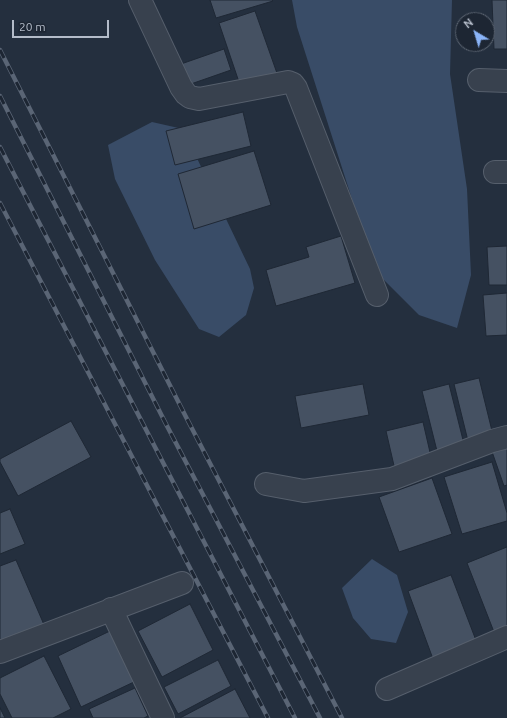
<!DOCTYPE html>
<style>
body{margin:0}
#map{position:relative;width:507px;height:718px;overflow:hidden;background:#242f3e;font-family:Ubuntu,sans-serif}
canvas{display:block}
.north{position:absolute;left:455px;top:12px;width:40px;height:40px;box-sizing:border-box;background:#1d2633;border:1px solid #59626f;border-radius:50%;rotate:322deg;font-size:11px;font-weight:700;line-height:16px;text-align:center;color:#b4bcc9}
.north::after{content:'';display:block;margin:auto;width:14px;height:18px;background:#8ab4f8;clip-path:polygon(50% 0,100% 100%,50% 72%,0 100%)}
.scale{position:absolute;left:12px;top:20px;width:97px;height:18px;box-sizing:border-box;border:2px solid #b4bcc9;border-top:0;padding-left:5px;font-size:12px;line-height:14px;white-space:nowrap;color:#b4bcc9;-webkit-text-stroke:3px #1d2633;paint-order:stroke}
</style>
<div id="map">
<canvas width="507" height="718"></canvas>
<div class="north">N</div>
<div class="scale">20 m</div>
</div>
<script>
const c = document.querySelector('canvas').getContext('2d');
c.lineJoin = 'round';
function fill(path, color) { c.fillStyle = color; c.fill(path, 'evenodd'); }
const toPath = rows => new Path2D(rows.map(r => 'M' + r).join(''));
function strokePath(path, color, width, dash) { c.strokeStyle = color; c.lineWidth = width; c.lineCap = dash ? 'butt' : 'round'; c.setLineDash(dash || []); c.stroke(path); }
fill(toPath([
 [292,0,452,0,450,74,467,189,471,275,457,328,419,315,375,271,297,27],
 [152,122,183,129,250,269,254,288,246,315,219,337,199,329,155,260,115,179,108,145],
 [372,559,397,575,408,612,396,643,371,639,353,618,342,588]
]), '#394c67');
const building = toPath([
 [210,0,272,0,273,1,216,18,210,0],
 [492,0,507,0,507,49,494,49,492,0],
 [255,11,278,76,241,88,219,23,255,11],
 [224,49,231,70,188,85,181,64,224,49],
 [243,112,251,146,175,165,166,131,243,112],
 [254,151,271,205,194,229,178,174,254,151],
 [341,236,355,283,276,306,266,270,309,257,306,247,341,236],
 [507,246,507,285,489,285,487,247,507,246],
 [507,293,507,335,486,336,483,295,507,293],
 [479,378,493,435,468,441,454,384,479,378],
 [363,384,369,415,301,428,295,396,363,384],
 [449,384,464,444,437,451,422,391,449,384],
 [71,421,91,457,18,496,0,462,0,459,71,421],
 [423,422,432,461,395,470,386,431,423,422],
 [507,440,507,485,504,486,490,446,507,440],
 [492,462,507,513,507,521,462,534,444,477,492,462],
 [432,478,452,534,399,552,379,497,432,478],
 [10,509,25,544,0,554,0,513,10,509],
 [507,547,507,627,494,632,467,563,507,547],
 [16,560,45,627,0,647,0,566,16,560],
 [451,575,477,643,433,659,408,591,451,575],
 [190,604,213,650,162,677,138,631,190,604],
 [112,630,136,681,81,707,58,656,112,630],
 [44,656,71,709,53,718,12,718,0,694,0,678,44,656],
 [218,660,231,686,178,714,164,687,218,660],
 [135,688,148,716,144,718,93,718,89,709,135,688],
 [235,689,250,718,180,718,235,689],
 [0,708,5,718,0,718,0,708]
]);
fill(building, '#455162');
strokePath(building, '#1f2835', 1);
const street = toPath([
 [140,0,181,87,186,94,190,97,199,99,288,82,293,84,296,88,377,295],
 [479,80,507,81],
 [495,172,507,172],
 [266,484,304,491,392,479,492,441,507,437],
 [111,609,163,718],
 [0,652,182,583],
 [387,689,507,637]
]);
strokePath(street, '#565f6c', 24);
strokePath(street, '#38414e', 22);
const rail = toPath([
 [0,50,186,417,342,718],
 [0,96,167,426,320,718],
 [0,147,295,718],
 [0,203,268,718]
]);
strokePath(rail, '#5a6575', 4.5);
strokePath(rail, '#1d2633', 3, [9]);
</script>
